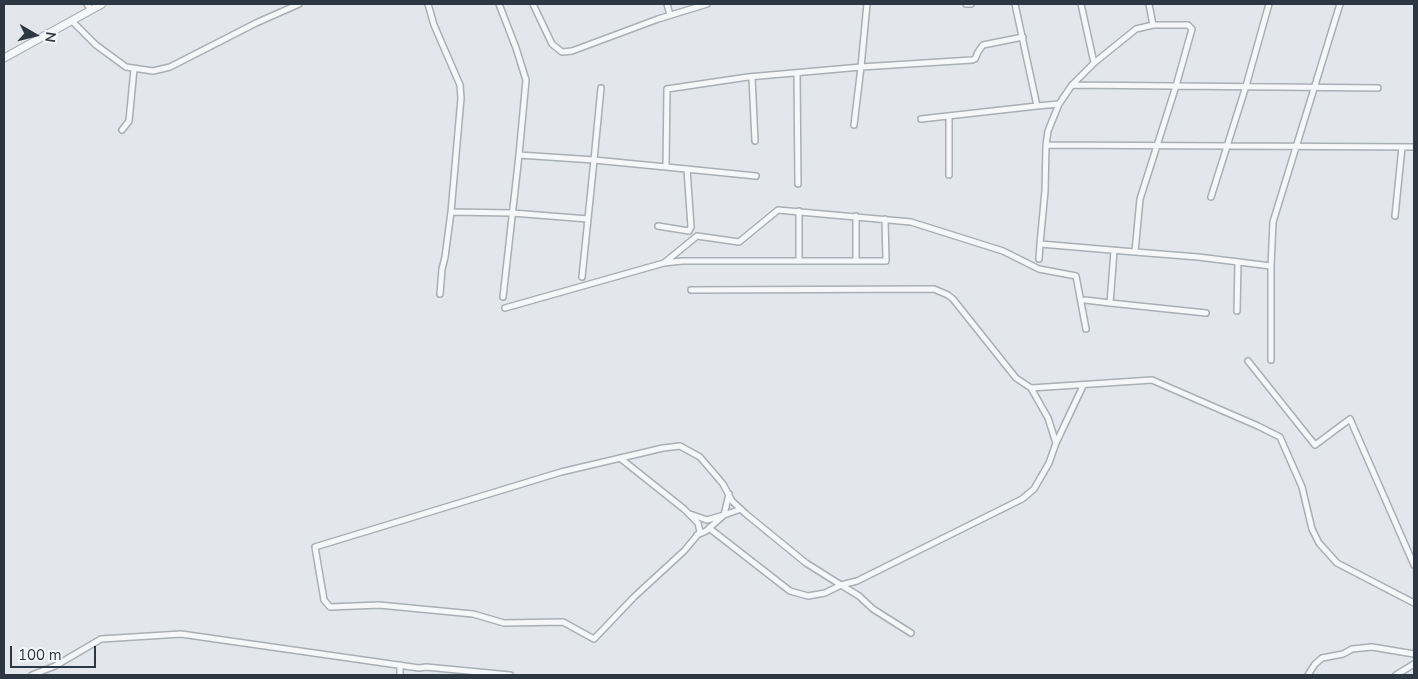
<!DOCTYPE html>
<style>
body{margin:0}
#map{position:relative;width:1418px;height:679px;overflow:hidden;background:#e3e7eb;font-family:"Nunito Sans",sans-serif}
canvas{display:block}
.frame{position:absolute;inset:0;border:5px solid #2b3843;pointer-events:none}
.north{position:absolute;left:10px;top:10px;width:50px;height:50px;-webkit-text-stroke:4px #f3f6f8;paint-order:stroke;rotate:98deg;font-size:14px;font-weight:700;line-height:20px;text-align:center;color:#2b3843}
.north::after{content:'';display:block;margin:auto;width:18px;height:22px;background:#2b3843;clip-path:polygon(50% 0,100% 100%,50% 72%,0 100%)}
.scale{position:absolute;left:10px;top:646px;width:86px;height:22px;box-sizing:border-box;border:2px solid #2b3843;border-top:0;padding-left:6px;font-size:15px;line-height:18px;white-space:nowrap;color:#2b3843;-webkit-text-stroke:4px #f3f6f8;paint-order:stroke}
</style>
<div id="map">
<canvas width="1418" height="679"></canvas>
<div class="frame"></div>
<div class="north">N</div>
<div class="scale">100 m</div>
</div>
<script>
const c = document.querySelector('canvas').getContext('2d');
c.lineJoin = 'round';
const toPath = rows => new Path2D(rows.map(r => 'M' + r).join(''));
function strokePath(path, color, width, dash) { c.strokeStyle = color; c.lineWidth = width; c.lineCap = dash ? 'butt' : 'round'; c.setLineDash(dash || []); c.stroke(path); }
const minor = toPath([
 [87,4,91,10],
 [428,4,434,25,460,85,461,98,451,212],
 [499,4,516,48,526,80,519,155,594,160,582,277],
 [533,4,552,44,562,52,572,51,658,19,707,4],
 [667,4,670,15],
 [867,4,861,67,972,60,975,59,978,52,983,45,1023,37],
 [966,4,971,4],
 [1081,4,1094,63],
 [1149,4,1153,25],
 [72,21,96,45,126,67,153,71,170,67,256,23,299,4],
 [1153,25,1188,25,1192,29,1176,86,1140,199,1135,252,1040,244,1045,191,1046,145,1048,131,1059,104,1072,85,1094,63,1136,29,1153,25],
 [797,74,798,184],
 [752,77,755,141],
 [1072,85,1378,88],
 [601,88,594,160,666,167,667,89,748,77,861,67,854,125],
 [1037,106,1059,104],
 [949,116,949,175],
 [921,119,1037,106,1015,4],
 [122,130,129,121,134,69],
 [1046,145,1414,147],
 [666,167,756,176],
 [1211,197,1246,86,1269,4],
 [1395,216,1402,147],
 [658,226,689,231,691,227,687,169],
 [1114,251,1110,303,1206,313],
 [1135,252,1198,257,1271,266],
 [1039,259,1040,244],
 [799,261,799,211],
 [856,261,856,216],
 [664,263,682,261,886,261,885,219],
 [691,290,934,289,948,295,953,299,1016,378,1031,388],
 [440,294,442,269,445,257,451,212,512,213,588,219],
 [503,297,519,155],
 [1085,300,1110,303],
 [505,308,664,263,697,236,739,242,778,210,911,222,1003,251,1039,269,1076,276,1086,329],
 [1237,311,1238,262],
 [1271,360,1271,266,1273,222,1340,4],
 [1248,361,1315,445,1350,419,1414,565],
 [1056,443,1083,386],
 [620,458,684,509,698,523,700,532,684,551,634,597,594,639,563,622,504,623,473,614,379,605,330,607,324,600,315,547,561,472,663,448,680,446,700,457,723,484,732,501,746,514,806,563,841,585,857,581,1022,499,1034,489,1049,463,1056,443,1048,418,1031,388,1152,380,1258,426,1280,437,1302,487,1312,529,1319,543,1337,563,1414,603],
 [690,514,707,520,724,515,729,494],
 [709,528,790,591,808,596,825,593,841,585,859,596,873,609,911,633],
 [697,535,706,531,724,515,741,509],
 [32,675,55,666,101,639,181,634,419,668,426,667,510,675],
 [400,675,400,665],
 [1308,675,1315,664,1322,658,1343,654,1352,649,1372,647,1414,654],
 [1396,675,1414,664]
]);
const tertiary = toPath([
 [4,58,102,4]
]);
strokePath(minor, '#a8afb5', 8);
strokePath(tertiary, '#a8afb5', 9);
strokePath(minor, '#f6f7f9', 5);
strokePath(tertiary, '#f6f7f9', 7);
</script>
